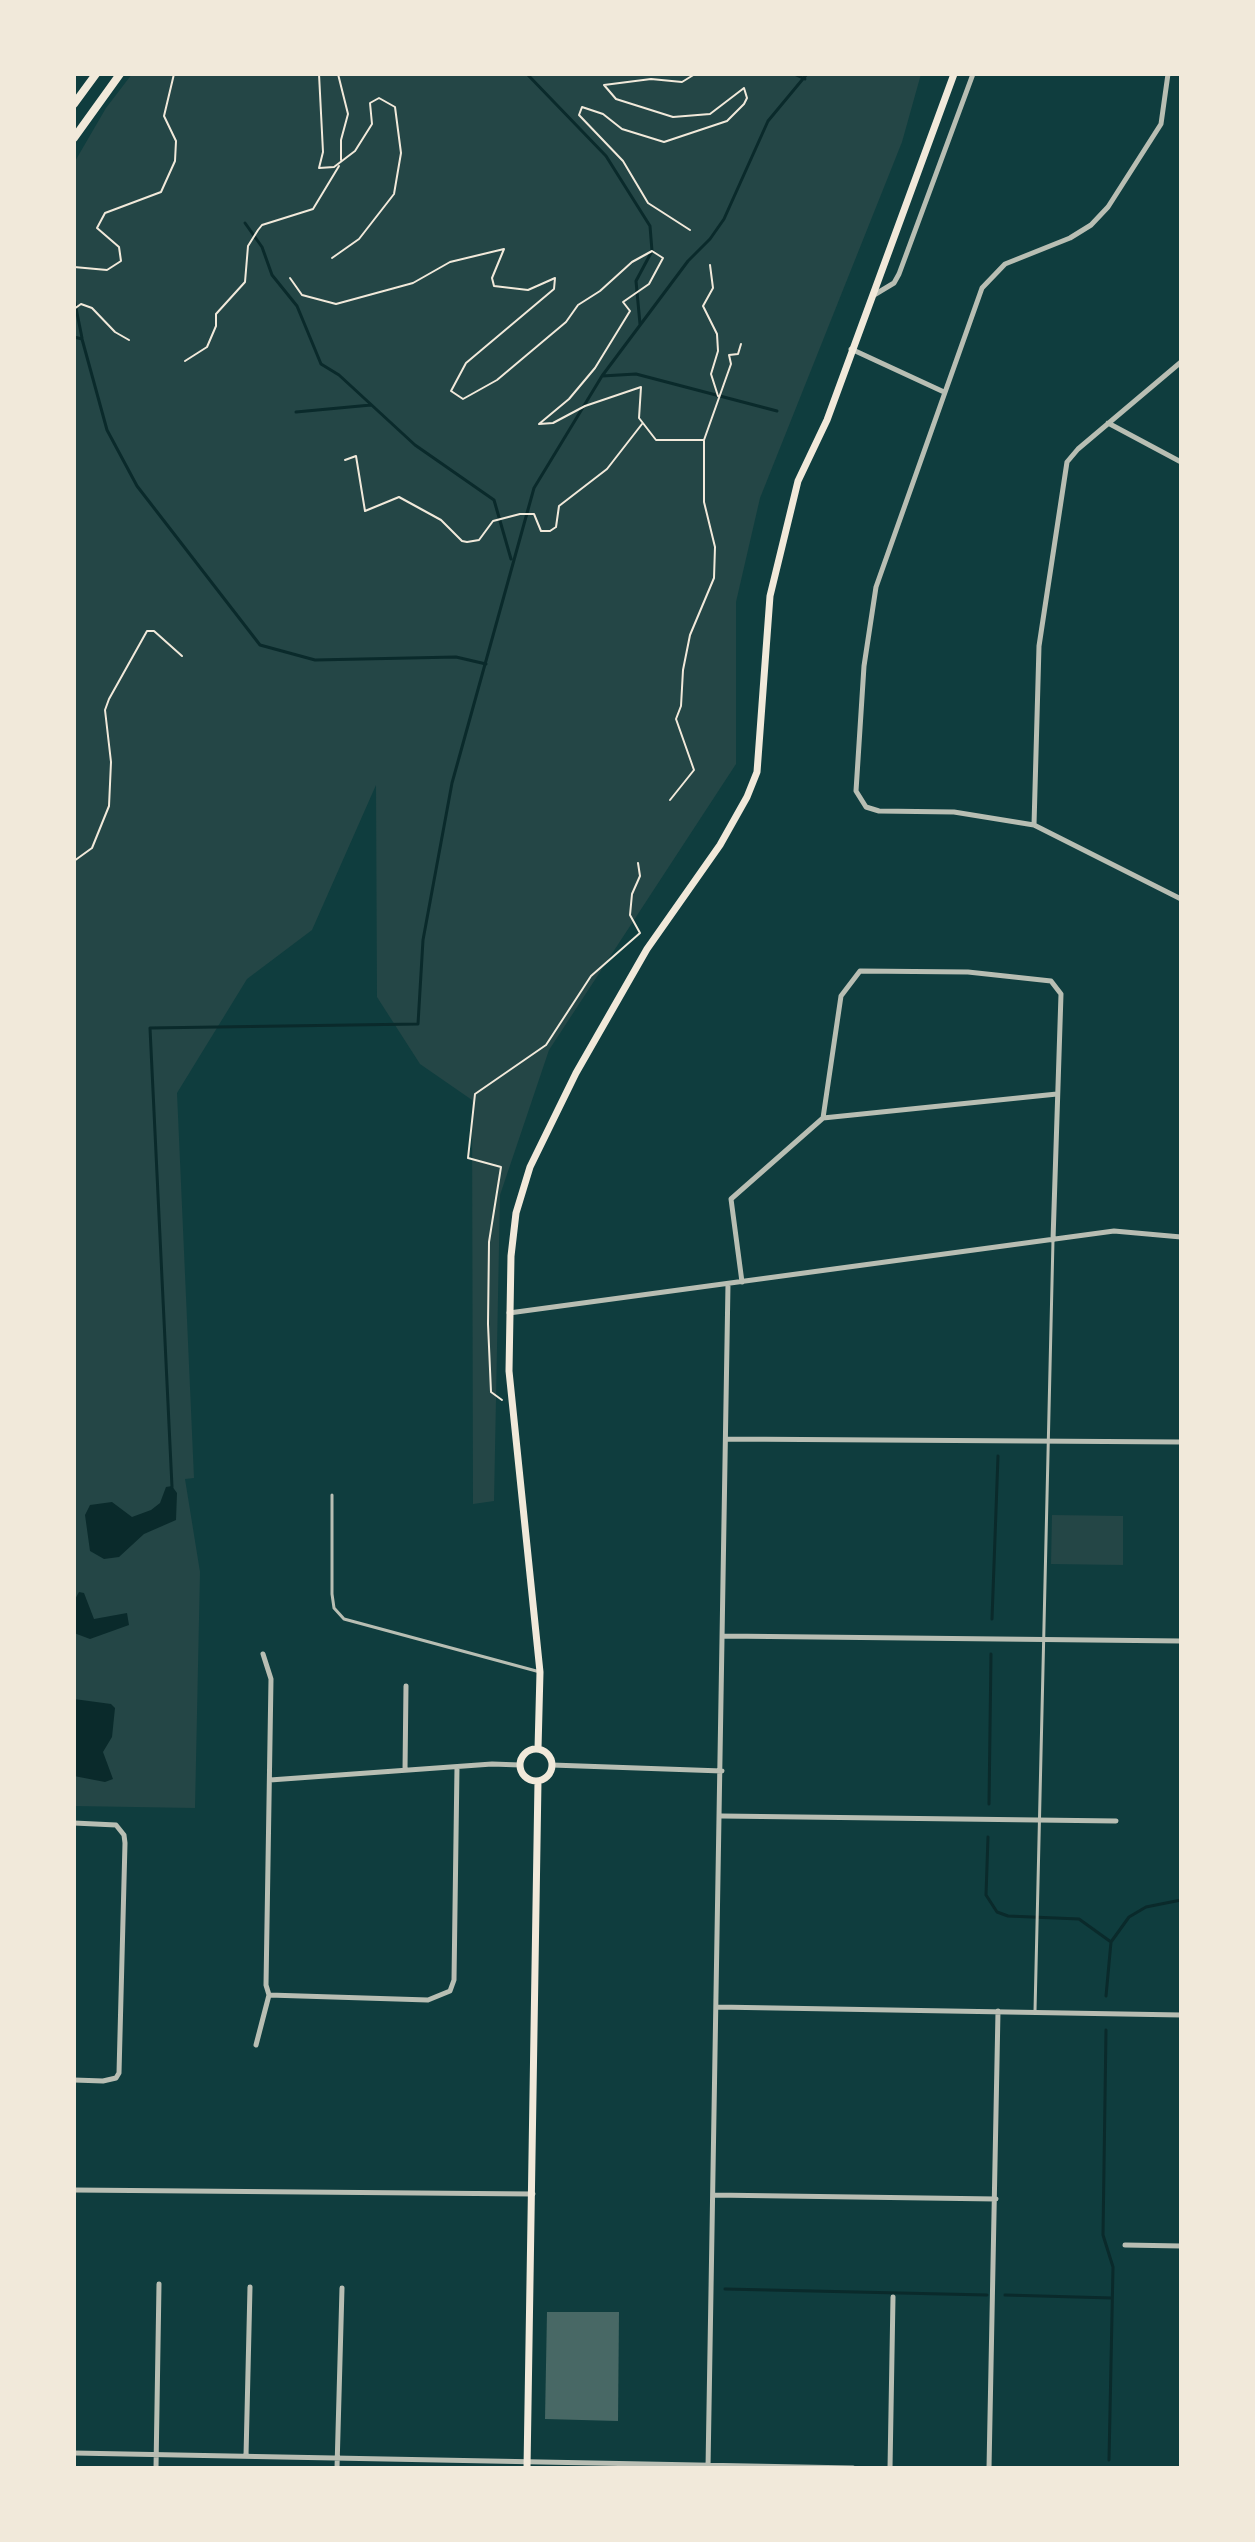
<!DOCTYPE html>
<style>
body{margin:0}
#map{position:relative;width:1255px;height:2542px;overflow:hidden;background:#0f3d3e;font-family:"Asap Condensed",sans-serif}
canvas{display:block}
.frame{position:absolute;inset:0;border:76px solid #f1e9da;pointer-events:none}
</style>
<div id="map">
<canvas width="1255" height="2542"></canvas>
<div class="frame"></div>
</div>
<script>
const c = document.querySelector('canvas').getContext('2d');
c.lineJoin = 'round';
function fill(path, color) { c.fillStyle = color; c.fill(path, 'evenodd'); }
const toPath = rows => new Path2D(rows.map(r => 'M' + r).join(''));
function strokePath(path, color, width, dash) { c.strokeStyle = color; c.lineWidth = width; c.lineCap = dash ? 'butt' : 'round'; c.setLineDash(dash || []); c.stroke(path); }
fill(toPath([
 [132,74,921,74,902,142,760,498,736,602,736,764,549,1050,500,1195,494,1501,473,1504,472,1100,420,1064,377,997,376,785,312,930,247,979,177,1093,194,1478,185,1479,200,1572,195,1808,74,1806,74,163,106,108],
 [1052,1515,1123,1516,1123,1565,1051,1564]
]), '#244646');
fill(toPath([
 [172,1486,177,1493,176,1520,144,1534,119,1557,104,1559,90,1551,85,1515,90,1505,112,1502,132,1517,151,1510,160,1503,166,1487],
 [79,1592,84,1593,94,1619,127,1613,129,1625,90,1639,74,1633,74,1601],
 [74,1699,111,1704,115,1708,112,1737,103,1752,113,1779,105,1782,74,1776]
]), '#0a2a2b');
strokePath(toPath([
 [527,74,606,156,650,226,652,251,636,281,640,324],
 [794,74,805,79],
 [245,223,262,247,272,275,297,306,321,364,339,375,415,445,494,500,511,559],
 [74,298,82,338],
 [74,337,82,339,107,430,137,486,260,645,315,660,456,657,486,664],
 [602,376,636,374,777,411],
 [296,412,371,405],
 [172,1487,150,1028,418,1024,423,940,452,783,534,488,602,376,688,261,710,239,724,219,768,121,807,74],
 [992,1619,998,1456],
 [989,1804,991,1654],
 [988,1837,986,1895,997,1912,1008,1916,1079,1919,1111,1942],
 [1106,1996,1111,1942,1129,1917,1146,1907,1181,1900],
 [1106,2030,1103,2235,1113,2267,1109,2460],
 [725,2289,987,2295],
 [1005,2295,1112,2298]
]), '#0a2a2b', 3);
fill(toPath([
 [547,2312,619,2312,618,2421,545,2419]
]), '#486865');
strokePath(toPath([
 [319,74,323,152,319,168,334,167,355,151,372,124,370,103,379,98,395,107,401,153,394,194,359,239,332,258],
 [338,74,348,114,341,140,341,160],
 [74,76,76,74],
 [690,230,648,203,623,161,579,115,582,107,603,114,622,129,664,142,727,121,744,104,747,98,744,88,710,114,673,117,616,99,604,85,651,79,682,82,695,74],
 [710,265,713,288,703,306,717,334,718,351,711,374,718,396],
 [74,267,107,270,121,261,119,247,97,228,105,213,161,192,175,161,176,141,164,116,174,74],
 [290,278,302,295,336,304,413,283,450,262,504,249,492,278,494,286,528,290,555,278,554,289,466,363,451,391,463,399,497,380,566,322,578,305,600,291,632,262,652,251,663,258,649,284,623,302,630,311,595,368,569,399,539,424,553,423,585,406,641,387,639,418,656,440,704,440,731,364,729,355,738,354,741,344],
 [74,309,81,304,92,308,115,332,129,340],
 [185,361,207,347,216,326,216,314,245,282,248,246,258,230,262,225,313,209,339,166],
 [345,460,356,456,365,511,399,497,441,520,462,541,467,542,479,540,493,521,520,514,534,514,541,531,550,531,556,527,559,506,607,469,642,424],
 [670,800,694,770,676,719,681,706,683,670,690,635,714,578,715,547,704,502,704,441],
 [74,861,92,848,109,806,111,762,105,710,109,699,147,631,154,631,182,656],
 [502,1400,491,1392,488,1324,489,1242,501,1167,468,1158,475,1094,546,1045,591,976,640,933,630,915,632,894,640,876,638,863]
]), '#f1e9da', 2);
strokePath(toPath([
 [332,1495,332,1594,334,1608,344,1619,540,1672],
 [1035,2011,1053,1240]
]), '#b8beb3', 3);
strokePath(toPath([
 [1168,74,1161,124,1108,207,1091,225,1070,238,1005,264,982,288,876,587,864,666,856,791,866,807,879,811,954,812,1034,825,1181,899],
 [874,295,894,283,899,274,973,74],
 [851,349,944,392],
 [1108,423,1181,462],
 [1034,825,1039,646,1067,462,1078,449,1181,362],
 [823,1118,1057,1094],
 [742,1282,731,1199,823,1118,841,996,860,971,968,972,1051,981,1061,994,1053,1240],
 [509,1313,1114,1231,1181,1237],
 [727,1439,1181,1442],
 [724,1636,1181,1641],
 [263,1654,271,1679,266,1985,269,1995,428,2000,450,1991,454,1980,457,1767],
 [552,1765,722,1771],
 [405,1770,406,1686],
 [270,1780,492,1764,520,1765],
 [722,1816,1116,1821],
 [74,1823,116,1825,124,1835,125,1843,119,2073,116,2078,103,2081,74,2080],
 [717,2007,1181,2015],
 [256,2045,269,1995],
 [74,2190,533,2194],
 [713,2195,996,2199],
 [1125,2245,1181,2246],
 [74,2453,853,2468],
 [246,2456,250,2287],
 [156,2468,159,2284],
 [337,2468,342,2288],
 [708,2468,728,1284],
 [890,2468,893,2297],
 [989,2468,998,2011]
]), '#b8beb3', 5);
strokePath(toPath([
 [538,1749,540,1672,509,1371,511,1256,516,1213,530,1167,576,1073,647,949,720,845,747,797,757,772,770,596,798,481,827,420,954,74],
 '520 1765a16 16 0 1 1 32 0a16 16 0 1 1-32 0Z',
 [527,2468,538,1781]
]), '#f1e9da', 7);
strokePath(toPath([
 [74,104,96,74],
 [74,138,120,74]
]), '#f1e9da', 8);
</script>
